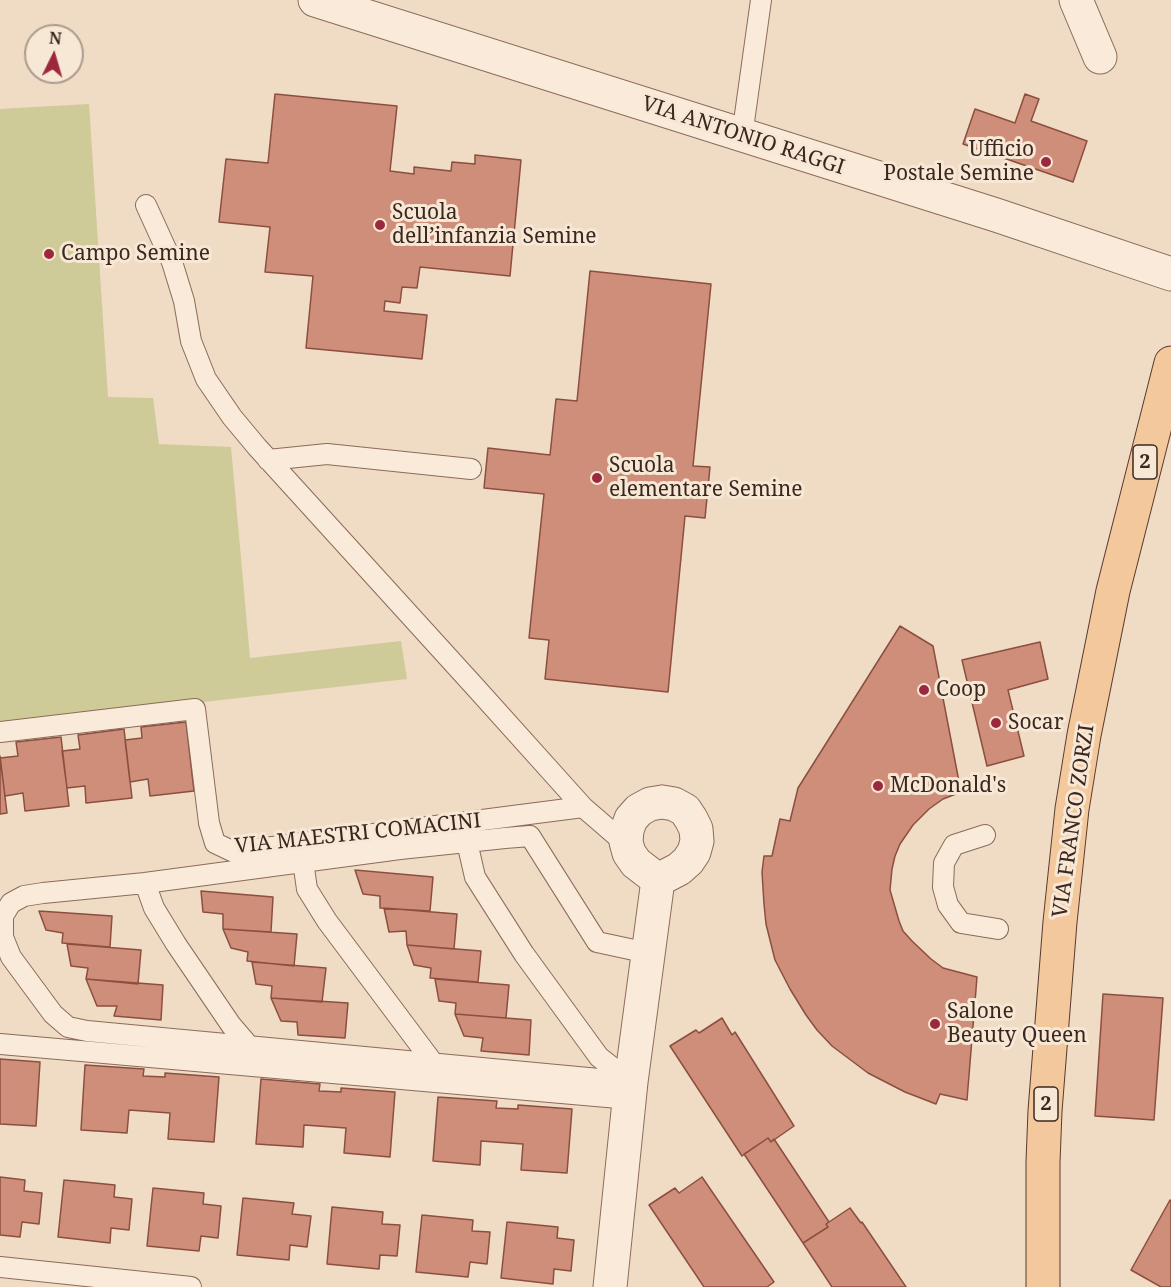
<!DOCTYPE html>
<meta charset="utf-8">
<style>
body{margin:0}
#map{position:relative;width:1171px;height:1287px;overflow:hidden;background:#f0dbc5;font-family:"Noto Serif",serif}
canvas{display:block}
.north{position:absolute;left:24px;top:24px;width:60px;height:60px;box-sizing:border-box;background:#f7e7d5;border:2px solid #ac9a8c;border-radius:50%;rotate:5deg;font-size:16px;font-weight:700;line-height:24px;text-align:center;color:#3b271f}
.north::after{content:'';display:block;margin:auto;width:21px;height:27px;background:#9c283e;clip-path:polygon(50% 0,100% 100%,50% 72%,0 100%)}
</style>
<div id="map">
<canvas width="1171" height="1287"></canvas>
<div class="north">N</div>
</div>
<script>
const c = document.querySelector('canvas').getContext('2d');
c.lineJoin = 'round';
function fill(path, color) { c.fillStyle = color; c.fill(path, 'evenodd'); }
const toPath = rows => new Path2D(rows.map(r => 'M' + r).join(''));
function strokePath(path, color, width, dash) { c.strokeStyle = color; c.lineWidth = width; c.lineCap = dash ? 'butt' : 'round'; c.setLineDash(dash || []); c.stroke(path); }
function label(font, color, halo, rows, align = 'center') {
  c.font = font + ' "Noto Serif",serif'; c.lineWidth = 6; c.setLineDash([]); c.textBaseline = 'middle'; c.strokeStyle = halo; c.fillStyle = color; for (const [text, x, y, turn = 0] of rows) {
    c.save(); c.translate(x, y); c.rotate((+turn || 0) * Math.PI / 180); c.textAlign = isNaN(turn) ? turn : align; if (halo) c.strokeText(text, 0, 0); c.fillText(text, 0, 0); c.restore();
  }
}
fill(toPath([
 [89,104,108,397,153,398,159,444,231,447,250,658,401,641,407,679,0,725,0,109]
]), '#cecb98');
const building = toPath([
 [275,94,397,106,390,171,414,174,414,167,451,171,452,162,475,164,475,155,521,160,510,276,420,267,417,288,402,287,400,303,385,301,384,311,427,315,422,359,306,348,313,276,265,272,270,227,219,222,226,159,268,163,275,94],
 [1025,94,1039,99,1031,121,1087,141,1073,182,963,144,975,109,1015,123,1025,94],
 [590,271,711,284,693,466,710,467,705,518,685,516,668,692,545,679,549,640,529,638,544,494,484,488,488,448,550,455,556,399,577,401,590,271],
 [900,626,933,646,961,792,943,799,929,809,913,825,900,844,895,856,892,869,890,890,899,921,903,931,912,941,931,959,943,968,977,977,967,1100,940,1094,936,1104,905,1092,868,1073,832,1046,817,1030,806,1015,790,989,775,960,766,924,764,904,762,872,764,856,772,856,780,819,790,821,798,788,900,626],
 [1040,642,1048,679,1008,690,1024,756,987,766,962,660,1040,642],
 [186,722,194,791,150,796,148,779,130,782,125,740,142,738,141,727,186,722],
 [124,729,132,798,86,803,85,786,67,788,62,751,80,749,78,735,124,729],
 [61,737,69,806,25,811,23,793,5,796,0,758,18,756,16,742,61,737],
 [0,756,7,813,0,814,0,756],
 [355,870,433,877,430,911,380,908,380,896,363,894,355,870],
 [201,891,273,897,271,932,223,929,223,914,203,912,201,891],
 [384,908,457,914,454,949,407,945,406,931,389,932,384,908],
 [39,911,112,916,110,947,62,943,63,933,46,930,39,911],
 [223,929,297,934,294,966,247,961,248,952,231,948,223,929],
 [67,944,141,950,138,984,86,979,88,968,71,966,67,944],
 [407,945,481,951,478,982,430,978,431,968,414,965,407,945],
 [252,962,326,968,322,1002,271,998,272,986,256,984,252,962],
 [86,979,163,985,161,1020,114,1016,117,1006,97,1006,86,979],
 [435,979,509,985,506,1018,455,1014,456,1003,439,1001,435,979],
 [1103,994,1163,998,1154,1120,1095,1116,1103,994],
 [271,998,348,1003,345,1038,298,1035,297,1022,281,1021,271,998],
 [455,1014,531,1020,529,1055,481,1051,483,1038,464,1036,455,1014],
 [722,1018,732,1035,735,1032,794,1126,771,1142,768,1138,742,1156,670,1046,696,1030,699,1033,722,1018],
 [0,1059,40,1062,36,1126,0,1124,0,1059],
 [85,1065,144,1069,143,1076,165,1077,165,1073,219,1077,214,1142,168,1139,170,1113,129,1110,127,1133,81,1130,85,1065],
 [261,1079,320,1084,319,1091,341,1092,341,1088,395,1092,390,1157,344,1153,346,1128,304,1125,303,1147,256,1144,261,1079],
 [438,1097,497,1101,496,1108,518,1109,518,1105,572,1109,567,1173,521,1170,523,1144,481,1141,480,1165,433,1161,438,1097],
 [768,1138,771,1142,774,1139,829,1222,826,1224,828,1227,803,1243,744,1154,768,1138],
 [0,1177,25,1180,24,1191,42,1193,39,1224,22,1222,20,1237,0,1235,0,1177],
 [702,1177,774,1282,767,1287,704,1287,649,1205,675,1188,679,1193,702,1177],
 [64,1180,115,1185,114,1197,132,1199,129,1230,111,1228,110,1243,58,1237,64,1180],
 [153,1188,204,1193,203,1204,221,1206,218,1238,201,1236,199,1251,147,1246,153,1188],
 [243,1198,294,1203,292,1214,311,1216,307,1247,290,1245,289,1260,237,1255,243,1198],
 [1170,1200,1171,1201,1171,1287,1161,1287,1131,1270,1170,1200],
 [332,1207,383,1212,382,1224,400,1225,397,1256,380,1255,379,1269,327,1264,332,1207],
 [850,1208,861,1223,862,1222,906,1287,832,1287,803,1243,828,1227,826,1224,850,1208],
 [422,1215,473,1220,472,1231,490,1232,487,1264,470,1262,468,1277,416,1272,422,1215],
 [507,1222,558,1227,557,1238,574,1240,571,1271,554,1269,553,1284,501,1278,507,1222]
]);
fill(building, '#cf8e7a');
strokePath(building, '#8b4f3f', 1.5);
const lane = toPath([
 [742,136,761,0],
 [146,205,172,262,184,301,191,341,206,379,232,417,257,447,476,688,583,807,627,845],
 [268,460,327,454,471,469],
 [0,732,195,709,209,823,215,843,234,852,583,807],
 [985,835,954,845,944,863,943,887,948,905,961,923,998,929],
 [467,842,475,877,524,954,599,1057,631,1082],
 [303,861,307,889,327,921,434,1064],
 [145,883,154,908,176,944,231,1025,249,1046],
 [0,1044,630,1099],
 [631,1082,87,1031,68,1027,53,1014,11,957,3,937,3,916,11,903,24,896,43,893,145,883,400,849,505,838,530,836,597,942,648,953],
 [0,1267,191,1287]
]);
const street = toPath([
 [315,0,996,215,1171,274],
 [1076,0,1100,57],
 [662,802,674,804,685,810,691,819,696,829,697,841,694,852,688,861,679,869,658,880,636,863,629,853,626,842,627,830,631,819,639,810,650,804,662,802],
 [610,1287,631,1082,658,880]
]);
const primary = toPath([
 [1043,1287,1043,1162,1045,1111,1060,922,1072,809,1084,735,1113,591,1171,363]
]);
strokePath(lane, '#8b6b5a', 22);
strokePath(street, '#8b6b5a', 35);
strokePath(primary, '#593b2f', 35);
strokePath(lane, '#faead9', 20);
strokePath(street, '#faead9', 33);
strokePath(primary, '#f3c89c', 33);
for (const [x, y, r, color] of [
 [1046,162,6,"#9c283e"],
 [380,225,6,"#9c283e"],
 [49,254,6,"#9c283e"],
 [597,478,6,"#9c283e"],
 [924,690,6,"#9c283e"],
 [996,723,6,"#9c283e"],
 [878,786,6,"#9c283e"],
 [935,1024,6,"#9c283e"]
]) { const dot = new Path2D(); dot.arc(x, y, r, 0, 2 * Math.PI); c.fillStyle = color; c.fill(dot); strokePath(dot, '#f7e7d5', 2); }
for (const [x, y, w] of [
 [1145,462,24],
 [1046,1104,24]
]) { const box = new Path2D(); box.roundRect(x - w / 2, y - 17, w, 34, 4.5); c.fillStyle = '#f7e7d5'; c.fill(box); strokePath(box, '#3b271f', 1.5); }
label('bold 20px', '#3b271f', null, [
 ["2",1145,462],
 ["2",1046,1104]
]);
label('21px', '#3b271f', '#f7e7d5', [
 ["VIA ANTONIO RAGGI",743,136,18],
 ["VIA FRANCO ZORZI",1074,821,-82],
 ["VIA MAESTRI COMACINI",358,834,-6]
]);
label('21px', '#3b271f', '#f7e7d5', [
 ["Ufficio",1034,150,"right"],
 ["Postale Semine",1034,174,"right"],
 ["Scuola",392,213],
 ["dell’infanzia Semine",392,237],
 ["Campo Semine",61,254],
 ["Scuola",609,466],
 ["elementare Semine",609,490],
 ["Coop",936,690],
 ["Socar",1008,723],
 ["McDonald's",890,786],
 ["Salone",947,1012],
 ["Beauty Queen",947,1036]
], 'left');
</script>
